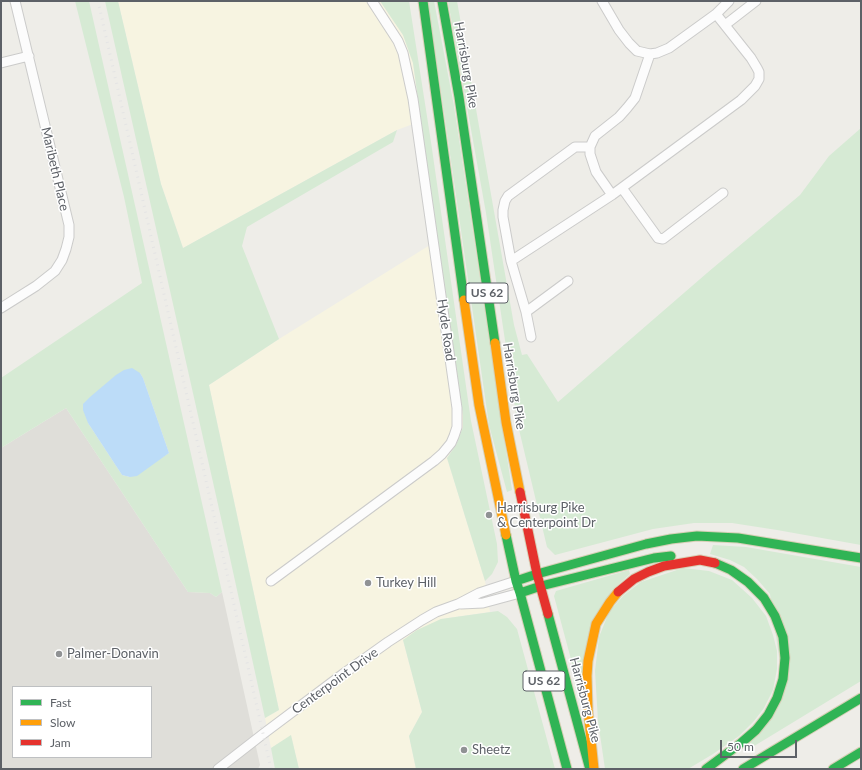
<!DOCTYPE html>
<style>
body{margin:0}
#map{position:relative;width:862px;height:770px;overflow:hidden;background:#eeede8;font-family:Lato,sans-serif}
canvas{display:block}
.frame{position:absolute;inset:0;border:2px solid #5d6167;pointer-events:none}
.legend{position:absolute;left:12px;top:686px;width:140px;height:72px;box-sizing:border-box;background:#fff;border:1px solid #bec0c2;margin:0;padding:5px 7px;list-style:none;font-size:12px;color:#5d6167}
.legend li{display:flex;align-items:center;gap:8px;height:20px}
.legend b{width:20px;border:1px solid #bec0c2}
.scale{position:absolute;left:720px;top:740px;width:77px;height:18px;box-sizing:border-box;border:2px solid #5d6167;border-top:0;padding-left:5px;font-size:12px;line-height:14px;white-space:nowrap;color:#5d6167;-webkit-text-stroke:3px #fff;paint-order:stroke}
</style>
<div id="map">
<canvas width="862" height="770"></canvas>
<div class="frame"></div>
<ul class="legend">
<li><b style="height:5px;background:#30b455"></b>Fast</li>
<li><b style="height:5px;background:#ff9f0a"></b>Slow</li>
<li><b style="height:5px;background:#e5322d"></b>Jam</li>
</ul>
<div class="scale">50 m</div>
</div>
<script>
const c = document.querySelector('canvas').getContext('2d');
c.lineJoin = 'round';
function fill(path, color) { c.fillStyle = color; c.fill(path, 'evenodd'); }
const toPath = rows => new Path2D(rows.map(r => 'M' + r).join(''));
function strokePath(path, color, width, dash) { c.strokeStyle = color; c.lineWidth = width; c.lineCap = dash ? 'butt' : 'round'; c.setLineDash(dash || []); c.stroke(path); }
function label(font, color, halo, rows, align = 'center') {
  c.font = font + ' Lato,sans-serif'; c.lineWidth = 3; c.setLineDash([]); c.textBaseline = 'middle'; c.strokeStyle = halo; c.fillStyle = color; for (const [text, x, y, turn = 0] of rows) {
    c.save(); c.translate(x, y); c.rotate((+turn || 0) * Math.PI / 180); c.textAlign = isNaN(turn) ? turn : align; if (halo) c.strokeText(text, 0, 0); c.fillText(text, 0, 0); c.restore();
  }
}
fill(toPath([
 [118,1,380,1,403,35,413,63,421,121,397,130,183,248,161,184],
 [438,240,463,415,463,427,456,445,447,458,485,581,490,612,441,619,403,640,422,712,409,736,416,769,299,769,291,736,271,748,265,718,279,710,209,385,279,339]
]), '#f7f4e1');
fill(toPath([
 [66,408,188,592,210,593,216,597,222,592,260,765,258,769,1,769,1,448],
 [13,687,151,687,151,757,13,757]
]), '#dfded9');
fill(toPath([
 [75,1,89,1,222,592,216,597,210,593,188,592,66,408,1,448,1,378,142,283,124,197],
 [140,373,143,378,169,453,130,477,122,475,88,423],
 [105,1,118,1,161,184,183,248,397,130,393,142,247,227,242,246,279,339,209,385,279,710,265,718,230,558],
 [380,1,409,1,431,142,471,421,497,544,498,562,492,574,485,581,447,458,456,445,463,427,463,415,421,121,413,63,403,35],
 [428,1,434,1,454,106,512,490,507,492,489,425],
 [448,1,457,1,514,325,522,355,527,354,558,402,707,273,800,195,829,156,861,128,861,545,777,530,732,523,694,523,653,529,555,555,547,547,517,421,486,213],
 [713,545,746,547,861,567,861,681,746,751,744,747,784,692,770,594,757,579,744,567,730,560,710,554],
 [683,568,709,571,732,580,752,598,766,616,773,635,777,651,777,669,773,690,764,708,754,721,739,736,713,754,688,769,605,769,598,721,595,671,599,637,609,612,624,595,641,582],
 [629,570,630,574,611,591,581,677,576,678,554,596,556,591],
 [498,611,507,617,517,629,555,769,416,769,409,736,422,712,403,640,417,630,441,619],
 [291,735,299,769,275,769,271,748]
]), '#d6ead4');
fill(toPath([
 [132,368,140,373,143,378,169,453,137,476,130,477,122,475,88,423,83,410,83,404,90,397,116,375,124,370]
]), '#bcdcf8');
const street = toPath([
 [602,1,619,30,629,43,637,51,650,54,657,53,669,48,716,14,729,1],
 [725,25,756,1],
 [1,63,29,56],
 [622,188,658,238,663,239,723,193],
 [612,195,596,172,590,154,590,147,595,136,619,117,627,108,635,98,650,54],
 [511,261,612,195,741,100,755,86,759,79,759,72,757,68,751,58,716,14],
 [1,308,36,286,55,271,62,260,66,249,69,237,69,225,15,1],
 [526,312,568,281],
 [531,337,526,312,511,261,503,217,503,210,505,201,508,196,575,147,590,147],
 [271,581,434,461,442,454,451,443,454,436,457,427,457,408,413,99,403,53,398,41,372,1],
 [461,604,483,603,520,593],
 [218,769,263,734,343,674,388,642,422,620,436,612,458,604,479,593,516,581]
]);
const fast = toPath([
 [423,1,464,300],
 [442,1,459,97,495,343],
 [506,535,516,581,520,593,567,769],
 [516,581,537,574,646,544,671,539,697,536,738,538,861,558],
 [520,593,541,586,654,558,671,556],
 [548,614,589,766],
 [706,769,741,743,756,730,768,715,777,698,783,679,785,658,783,637,775,616,764,598,748,582,731,570,715,563],
 [743,769,861,698],
 [833,769,861,752]
]);
const slow = toPath([
 [464,300,479,405,506,535],
 [495,343,506,422,520,492],
 [594,769,588,710,587,676,588,661,596,624,610,602,618,592]
]);
const jam = toPath([
 [520,492,537,574,548,614],
 [618,592,634,579,648,572,664,566,700,560,715,563]
]);
strokePath(street, '#cbcbca', 11);
strokePath(fast, '#d6cfb5', 11);
strokePath(slow, '#d6cfb5', 11);
strokePath(jam, '#d6cfb5', 11);
strokePath(street, '#fcfcfc', 9);
strokePath(fast, '#30b455', 9);
strokePath(slow, '#ff9f0a', 9);
strokePath(jam, '#e5322d', 9);
strokePath(toPath([
 [98,1,271,769]
]), '#e4e4e4', 3, [1, 5]);
for (const [x, y, r, color] of [
 [489,515,4,"#909294"],
 [368,583,4,"#909294"],
 [59,654,4,"#909294"],
 [464,750,4,"#909294"]
]) { const dot = new Path2D(); dot.arc(x, y, r, 0, 2 * Math.PI); c.fillStyle = color; c.fill(dot); strokePath(dot, '#fff', 1.5); }
for (const [x, y, w] of [
 [487,293,42],
 [544,681,42]
]) { const box = new Path2D(); box.roundRect(x - w / 2, y - 10, w, 20, 3); c.fillStyle = '#fff'; c.fill(box); strokePath(box, '#5d6167', 1); }
label('bold 12px', '#5d6167', null, [
 ["US 62",487,293],
 ["US 62",544,681]
]);
label('13px', '#5d6167', '#fff', [
 ["Harrisburg Pike",466,65,80],
 ["Maribeth Place",55,169,77],
 ["Hyde Road",446,330,82],
 ["Harrisburg Pike",514,386,81],
 ["Centerpoint Drive",335,681,-36],
 ["Harrisburg Pike",585,700,75]
]);
label('13px', '#5d6167', '#fff', [
 ["Harrisburg Pike",497,508],
 ["& Centerpoint Dr",497,523],
 ["Turkey Hill",376,583],
 ["Palmer-Donavin",67,654],
 ["Sheetz",472,750]
], 'left');
</script>
